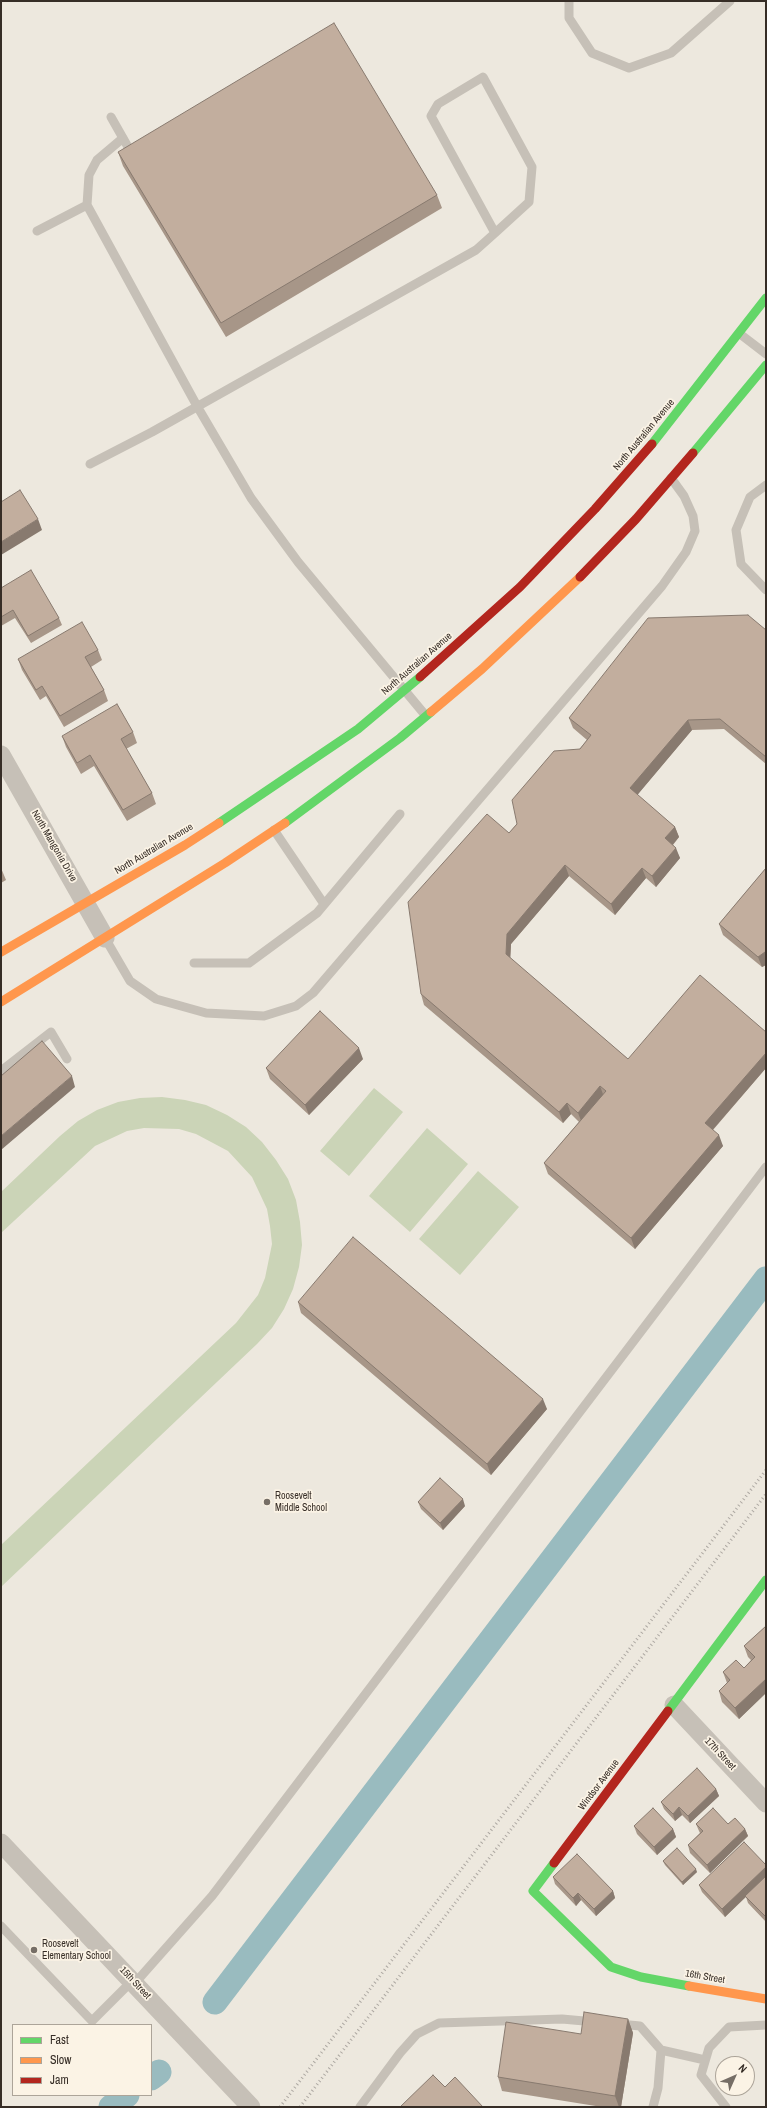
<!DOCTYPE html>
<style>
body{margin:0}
#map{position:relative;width:767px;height:2108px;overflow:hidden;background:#ede8de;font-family:"Archivo Narrow",sans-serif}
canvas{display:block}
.frame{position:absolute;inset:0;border:2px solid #362d26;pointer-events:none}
.legend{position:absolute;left:12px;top:2024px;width:140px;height:72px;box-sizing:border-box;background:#fbf3e5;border:1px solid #aca499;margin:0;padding:5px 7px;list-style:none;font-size:12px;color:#362d26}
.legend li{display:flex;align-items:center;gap:8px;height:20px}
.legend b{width:20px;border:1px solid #aca499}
.north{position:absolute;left:715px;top:2056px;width:40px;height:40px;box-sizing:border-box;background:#fbf3e5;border:1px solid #aca499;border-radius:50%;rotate:45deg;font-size:11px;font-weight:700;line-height:16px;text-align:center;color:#362d26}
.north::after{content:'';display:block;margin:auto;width:14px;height:18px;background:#766e66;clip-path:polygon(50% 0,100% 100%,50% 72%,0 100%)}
</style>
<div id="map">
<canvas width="767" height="2108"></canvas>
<div class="frame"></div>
<ul class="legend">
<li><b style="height:5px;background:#63d668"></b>Fast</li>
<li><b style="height:5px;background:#ff974d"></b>Slow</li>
<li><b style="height:5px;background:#b3261e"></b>Jam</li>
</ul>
<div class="north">N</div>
</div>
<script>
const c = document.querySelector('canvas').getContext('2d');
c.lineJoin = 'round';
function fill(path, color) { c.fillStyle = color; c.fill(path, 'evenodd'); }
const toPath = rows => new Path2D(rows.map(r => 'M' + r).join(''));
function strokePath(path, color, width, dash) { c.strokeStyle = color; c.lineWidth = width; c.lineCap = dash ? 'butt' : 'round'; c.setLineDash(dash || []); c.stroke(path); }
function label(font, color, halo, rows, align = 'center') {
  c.font = font + ' "Archivo Narrow",sans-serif'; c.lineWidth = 3.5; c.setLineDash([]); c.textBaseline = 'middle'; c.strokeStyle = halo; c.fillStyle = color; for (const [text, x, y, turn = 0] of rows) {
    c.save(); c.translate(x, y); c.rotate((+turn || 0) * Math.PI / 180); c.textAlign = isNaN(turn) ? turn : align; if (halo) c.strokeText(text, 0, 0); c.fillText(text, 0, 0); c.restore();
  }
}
fill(toPath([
 [374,1088,403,1112,349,1176,320,1151],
 [162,1097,185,1100,206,1105,227,1115,246,1127,262,1142,276,1160,288,1179,296,1200,300,1222,302,1245,299,1267,293,1289,284,1309,272,1328,257,1344,1,1587,1,1545,236,1323,258,1295,265,1278,272,1244,270,1226,267,1209,252,1177,228,1151,196,1134,179,1129,144,1128,127,1131,95,1146,1,1233,1,1192,60,1136,78,1121,97,1110,118,1102,140,1098],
 [427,1128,468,1164,410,1232,369,1196],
 [478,1171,519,1207,460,1275,419,1239]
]), '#cbd4b7');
strokePath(toPath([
 [215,2002,766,1279],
 [151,2078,159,2072],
 [111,2107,127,2095]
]), '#99bbbf', 25);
strokePath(toPath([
 [569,1,569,18,592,53,629,68,671,53,730,1],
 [111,117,132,154],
 [123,138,97,160,89,175,87,205,197,406,251,498,298,562,426,716],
 [37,231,87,205],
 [740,334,766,354],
 [90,464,152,432,476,250,495,233,431,116,438,104,483,77,532,167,529,202,495,233],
 [766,485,750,497,736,530,741,564,766,590],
 [274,830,324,904],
 [105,938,130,981,156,999,206,1013,264,1016,296,1006,313,993,662,586,686,552,695,531,693,516,684,496,671,478],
 [194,963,249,963,317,913,400,814],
 [1,1071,51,1032,67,1059],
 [1,1926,92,2021,133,1980],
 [135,1983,212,1896,766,1167],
 [619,2024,640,2026,661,2050,658,2088,653,2107],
 [661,2050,705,2060],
 [360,2107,400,2053,417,2034,439,2023,562,2019,595,2022],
 [726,2107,701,2075,709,2048,729,2027,766,2025]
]), '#c6c0b7', 9);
strokePath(toPath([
 [1,755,105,938],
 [674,1705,766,1803],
 [1,1843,251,2107]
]), '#c6c0b7', 19);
strokePath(toPath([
 [652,444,766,298],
 [693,453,766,365],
 [219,823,358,729,420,677],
 [285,823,400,738,431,712],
 [668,1711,766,1580],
 [554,1863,533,1891,611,1967,641,1977,689,1986]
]), '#63d668', 9);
strokePath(toPath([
 [431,712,482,669,580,577],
 [1,952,185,845,219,823],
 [1,1002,225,863,285,823],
 [689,1986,766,1999]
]), '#ff974d', 9);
strokePath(toPath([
 [580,577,636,519,693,453],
 [420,677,520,587,595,509,652,444],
 [554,1863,668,1711]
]), '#b3261e', 9);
strokePath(toPath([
 [280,2107,766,1470],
 [300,2107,766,1494]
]), '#ada8a2', 3, [1, 3]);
fill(toPath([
 [118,152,437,195,442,208,226,337,123,166],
 [1,588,59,618,62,625,31,643,15,618,1,626],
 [766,630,766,764,724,729,692,730,637,795,675,827,679,837,673,845,680,858,656,887,646,878,615,915,569,876,511,944,510,958,628,1059,766,1032,766,1068,713,1130,723,1146,635,1249,548,1174,544,1163,579,1122,571,1114,563,1123,424,1005,421,994,509,833,587,740,573,728,569,718],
 [98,650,102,660,91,667,104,690,108,701,64,727,46,696,40,700,22,670,18,659],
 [133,732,137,743,126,749,152,793,156,804,127,821,94,766,81,774,66,747,62,736],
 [1,868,6,880,1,883],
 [766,868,766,965,762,967,723,935,719,924],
 [363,1059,309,1115,270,1079,266,1068],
 [298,1302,547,1409,491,1475,301,1313],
 [418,1502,465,1506,443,1530,421,1509],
 [766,1626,766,1693,739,1719,722,1702,719,1691,727,1683,723,1672,744,1668,751,1660,748,1657,744,1646],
 [716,1789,719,1796,690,1823,682,1815,675,1821,664,1809,661,1802],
 [696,1824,728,1824,745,1829,748,1836,710,1873,690,1853,688,1845,700,1833,699,1831],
 [634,1826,673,1829,676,1837,657,1855,637,1834],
 [663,1861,697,1872,683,1885,665,1865],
 [766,1865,766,1922,748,1903,746,1897,725,1917,702,1892,699,1885],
 [553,1877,613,1891,615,1898,596,1916,581,1900,576,1906,555,1884],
 [628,2019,633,2033,621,2107,602,2107,502,2091,498,2077,581,2034]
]), '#a79688');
fill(toPath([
 [38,519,42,530,1,555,1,542],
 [688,720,692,730,634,799,630,788],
 [675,827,679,837,669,849,665,838],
 [676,848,680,858,656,887,652,876],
 [565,865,569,876,511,944,510,965,506,954,507,934],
 [642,868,646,878,615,915,611,904],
 [765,952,766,954,766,965,762,967,758,957],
 [359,1048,363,1059,309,1115,305,1105],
 [766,1053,766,1068,709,1134,705,1123],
 [72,1076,75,1087,1,1150,1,1136],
 [600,1086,604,1097,582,1123,578,1113],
 [567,1103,571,1114,563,1123,559,1112],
 [719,1135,723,1146,635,1249,631,1238],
 [543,1399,547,1409,491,1475,487,1464],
 [463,1499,465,1506,443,1530,440,1523],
 [766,1679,766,1693,739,1719,735,1708],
 [716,1789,719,1796,690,1823,688,1816],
 [679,1807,682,1815,675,1821,673,1814],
 [673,1829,676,1837,657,1855,654,1847],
 [745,1829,748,1836,710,1873,707,1865],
 [766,1867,766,1877,725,1917,722,1909],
 [696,1869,697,1872,683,1885,682,1882],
 [613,1891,615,1898,596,1916,594,1909],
 [578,1893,581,1900,576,1906,573,1898],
 [628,2019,633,2033,621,2107,619,2107,615,2096]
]), '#887a6f');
const building = toPath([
 [334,23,437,195,221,323,118,152,334,23],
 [20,490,38,519,1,542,1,502,20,490],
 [31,570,59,618,28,636,13,610,1,617,1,588,31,570],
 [748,615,766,630,766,757,720,719,688,720,630,788,675,827,665,838,676,848,652,876,642,868,611,904,565,865,507,934,506,954,628,1059,700,975,766,1032,766,1053,705,1123,719,1135,631,1238,544,1163,606,1091,600,1086,578,1113,567,1103,559,1112,421,994,408,902,487,814,509,833,517,824,512,800,554,751,580,749,591,735,569,718,648,618,748,615],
 [82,622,98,650,85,657,104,690,60,716,42,686,36,690,18,659,82,622],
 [117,704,133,732,121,739,152,793,123,810,90,755,77,763,62,736,117,704],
 [766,868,766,953,765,952,758,957,719,924,766,868],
 [320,1011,359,1048,305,1105,266,1068,320,1011],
 [42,1041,72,1076,1,1136,1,1076,42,1041],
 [353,1237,543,1399,487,1464,298,1302,353,1237],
 [440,1478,463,1499,440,1523,418,1502,440,1478],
 [766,1626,766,1679,735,1708,719,1691,730,1680,723,1672,736,1660,744,1668,755,1657,744,1646,766,1626],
 [697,1768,716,1789,688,1816,679,1807,673,1814,661,1802,697,1768],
 [653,1808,673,1829,654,1847,634,1826,653,1808],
 [713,1808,728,1824,735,1818,745,1829,707,1865,688,1845,703,1831,696,1824,713,1808],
 [744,1842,766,1865,766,1867,722,1909,699,1885,744,1842],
 [677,1848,696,1869,682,1882,663,1861,677,1848],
 [577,1854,613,1891,594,1909,578,1893,573,1898,553,1877,577,1854],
 [766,1876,766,1917,745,1896,766,1876],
 [584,2012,628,2019,615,2096,498,2077,506,2022,581,2034,584,2012],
 [433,2075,445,2087,455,2077,483,2107,400,2107,433,2075]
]);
fill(building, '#c2ae9e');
strokePath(building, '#887a6f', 1);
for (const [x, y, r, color] of [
 [267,1502,4,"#766e66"],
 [34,1950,4,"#766e66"]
]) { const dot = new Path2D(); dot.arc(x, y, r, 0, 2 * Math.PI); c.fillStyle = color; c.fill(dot); strokePath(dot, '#fbf3e5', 1.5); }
label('10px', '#362d26', '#fbf3e5', [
 ["North Australian Avenue",644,435,-50],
 ["North Australian Avenue",417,664,-41],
 ["North Mangonia Drive",54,846,60],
 ["North Australian Avenue",154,849,-31],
 ["17th Street",720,1754,47],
 ["Windsor Avenue",599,1785,-53],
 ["16th Street",705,1977,10],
 ["15th Street",135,1983,47]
]);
label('10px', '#362d26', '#fbf3e5', [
 ["Roosevelt",275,1496],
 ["Middle School",275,1508],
 ["Roosevelt",42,1944],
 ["Elementary School",42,1956]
], 'left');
</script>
